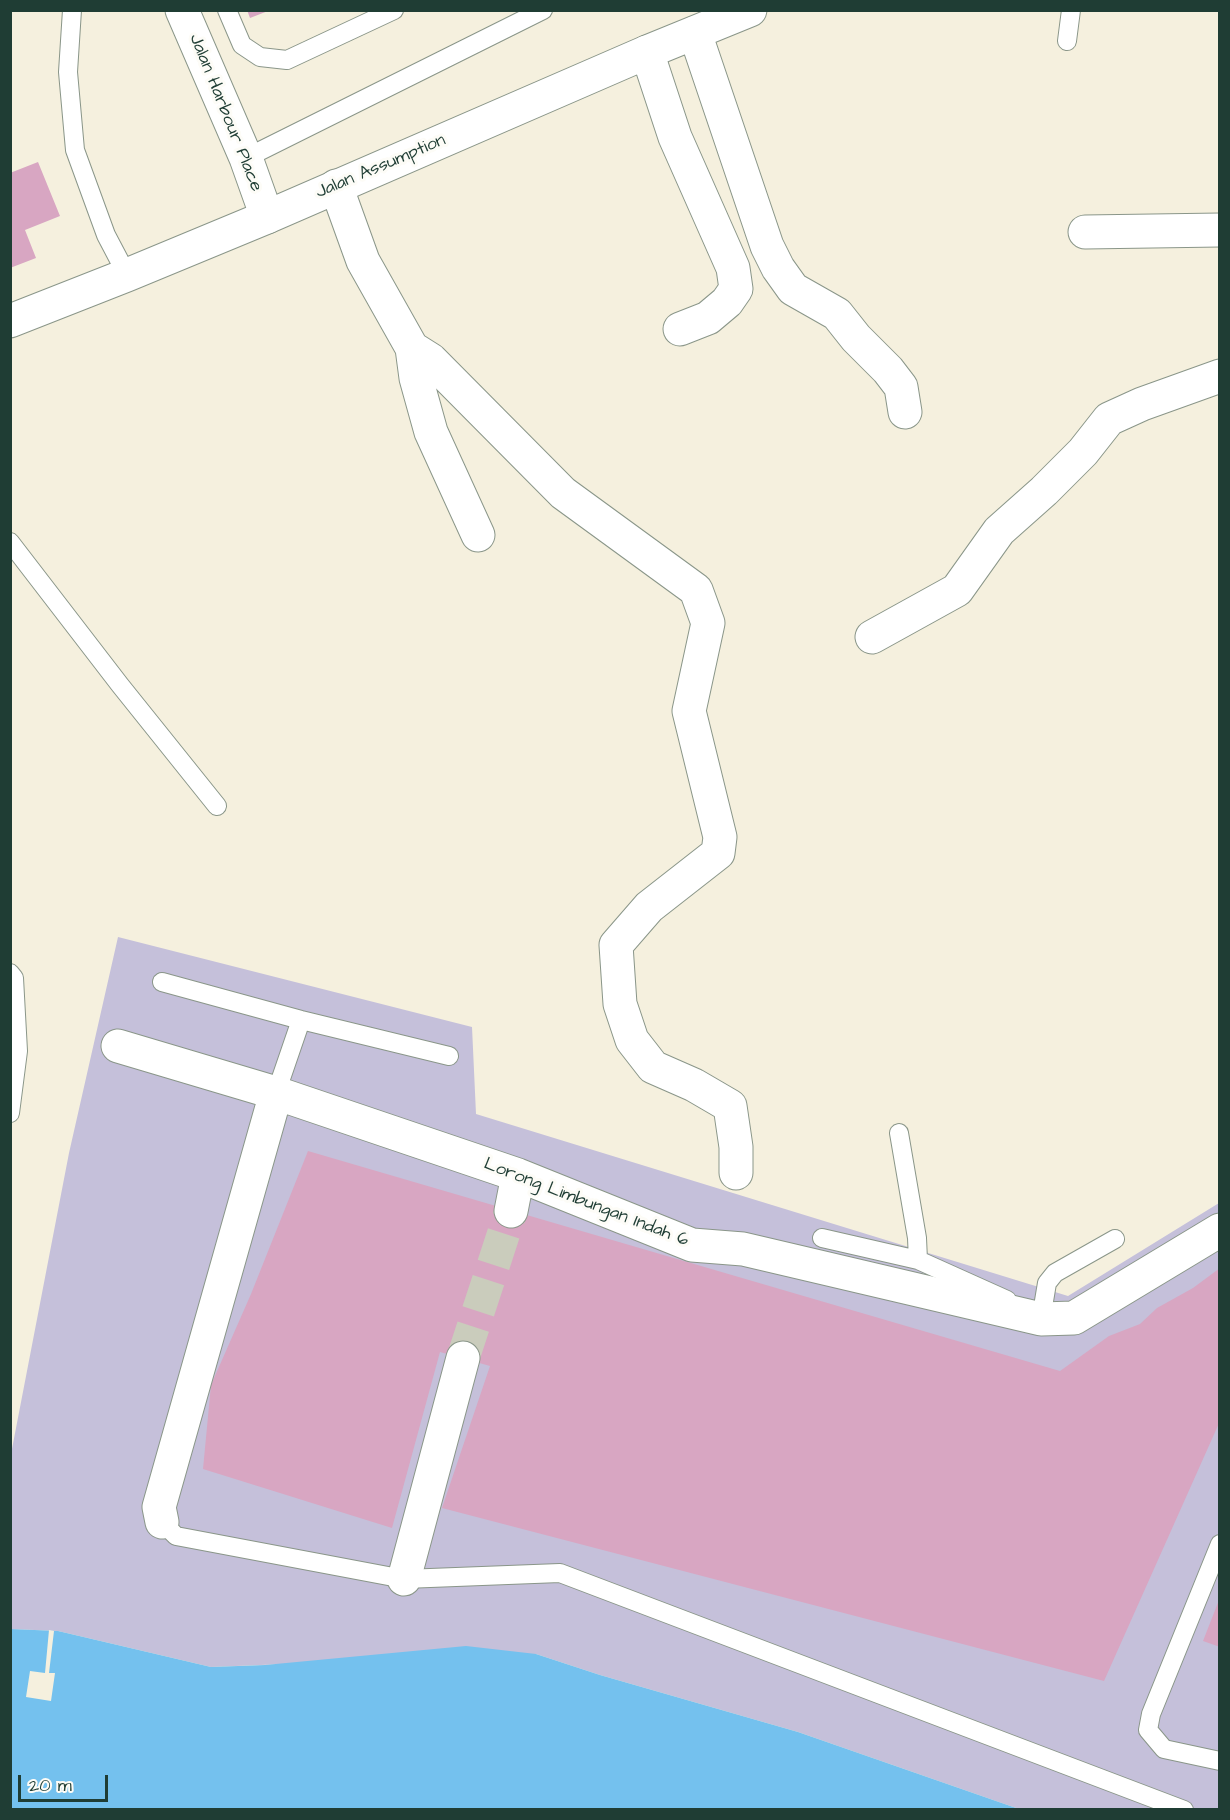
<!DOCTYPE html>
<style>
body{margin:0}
#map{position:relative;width:1230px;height:1820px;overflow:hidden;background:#f5f0de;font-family:"Architects Daughter",sans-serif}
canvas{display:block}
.frame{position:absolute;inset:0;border:12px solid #1f3d34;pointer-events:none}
.scale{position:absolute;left:18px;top:1775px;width:90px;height:27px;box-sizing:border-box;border:3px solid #1f3d34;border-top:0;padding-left:8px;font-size:18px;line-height:21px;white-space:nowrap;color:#1f3d34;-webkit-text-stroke:4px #fdfcf7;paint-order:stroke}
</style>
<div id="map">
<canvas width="1230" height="1820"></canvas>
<div class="frame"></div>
<div class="scale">20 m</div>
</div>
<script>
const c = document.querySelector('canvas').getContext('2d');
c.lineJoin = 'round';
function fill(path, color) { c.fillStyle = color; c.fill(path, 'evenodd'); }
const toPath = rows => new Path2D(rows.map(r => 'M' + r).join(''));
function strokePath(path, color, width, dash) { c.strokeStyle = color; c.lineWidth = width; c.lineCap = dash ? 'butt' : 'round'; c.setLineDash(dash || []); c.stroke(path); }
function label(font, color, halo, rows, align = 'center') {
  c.font = font + ' "Architects Daughter",sans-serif'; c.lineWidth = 6; c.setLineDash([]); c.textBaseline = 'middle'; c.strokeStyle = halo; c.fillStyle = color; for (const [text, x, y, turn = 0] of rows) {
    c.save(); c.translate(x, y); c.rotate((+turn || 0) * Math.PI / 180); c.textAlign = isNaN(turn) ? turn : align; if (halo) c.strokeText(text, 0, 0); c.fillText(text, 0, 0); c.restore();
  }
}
fill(toPath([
 [118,937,472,1027,476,1114,1068,1296,1219,1203,1219,1809,1019,1809,798,1732,600,1675,536,1654,211,1667,58,1631,11,1629,11,1454,69,1153]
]), '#c5c0da');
fill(toPath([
 [11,1629,58,1631,211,1667,265,1665,466,1646,536,1654,600,1675,798,1732,1019,1809,11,1810]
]), '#74c1ee');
fill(toPath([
 [49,1630,54,1631,49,1673,55,1673,51,1701,26,1697,30,1671,45,1673]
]), '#f5f0de');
fill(toPath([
 [247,10,268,10,268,11,250,18],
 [38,162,60,216,25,230,36,258,10,268,10,173],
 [308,1151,1060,1371,1109,1336,1140,1324,1157,1308,1193,1288,1220,1268,1220,1421,1104,1681,442,1508,490,1366,440,1352,392,1528,203,1469,211,1385,251,1294],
 [1219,1600,1220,1600,1220,1647,1203,1641]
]), '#d8a6c2');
strokePath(toPath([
 [463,1358,511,1211]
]), '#caccbc', 33, [33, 16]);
const service = toPath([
 [72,10,68,72,75,150,106,235,127,275],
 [227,10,242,45,260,57,287,60,394,10],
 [1067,41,1071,10],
 [246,158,543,10],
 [10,542,120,685,217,806],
 [10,973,14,978,18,1051,10,1113],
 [162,982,301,1020,449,1056],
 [276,1093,301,1020],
 [899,1133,917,1238,918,1260],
 [822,1238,918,1260,1007,1300],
 [1033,1314,1041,1319,1047,1283,1055,1273,1115,1239],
 [162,1522,176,1536,404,1579,560,1573,1184,1810],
 [1220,1544,1151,1714,1148,1730,1164,1749,1220,1761]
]);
const minor = toPath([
 [182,10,246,158,267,217],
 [695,33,767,246,778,268,793,289,837,314,856,338,888,370,901,387,905,412],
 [647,52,675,137,733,268,736,289,727,302,708,318,680,329],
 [336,186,363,261,412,348,431,360,563,493,696,590,708,623,689,711,720,837,718,853,649,907,616,945,620,1004,632,1040,653,1067,694,1085,730,1106,736,1147,736,1173],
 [1085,232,1220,230],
 [412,348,416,378,431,432,478,535],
 [872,637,957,590,999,531,1044,491,1083,452,1109,419,1142,404,1220,376],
 [118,1046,276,1093,518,1175,692,1245,743,1249,1041,1319,1074,1318,1220,1230],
 [511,1211,518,1175],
 [162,1522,159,1507,276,1093],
 [404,1579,463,1358]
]);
const tertiary = toPath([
 [10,321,127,275,267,217,647,52,750,10]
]);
strokePath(service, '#8a9689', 20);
strokePath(minor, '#8a9689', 35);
strokePath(tertiary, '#8a9689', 35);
strokePath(service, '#fff', 18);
strokePath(minor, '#fff', 33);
strokePath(tertiary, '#fff', 33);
label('18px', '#1f3d34', '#fdfcf7', [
 ["Jalan Harbour Place",225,113,68],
 ["Jalan Assumption",381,167,-23],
 ["Lorong Limbungan Indah 6",586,1203,21]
]);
</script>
